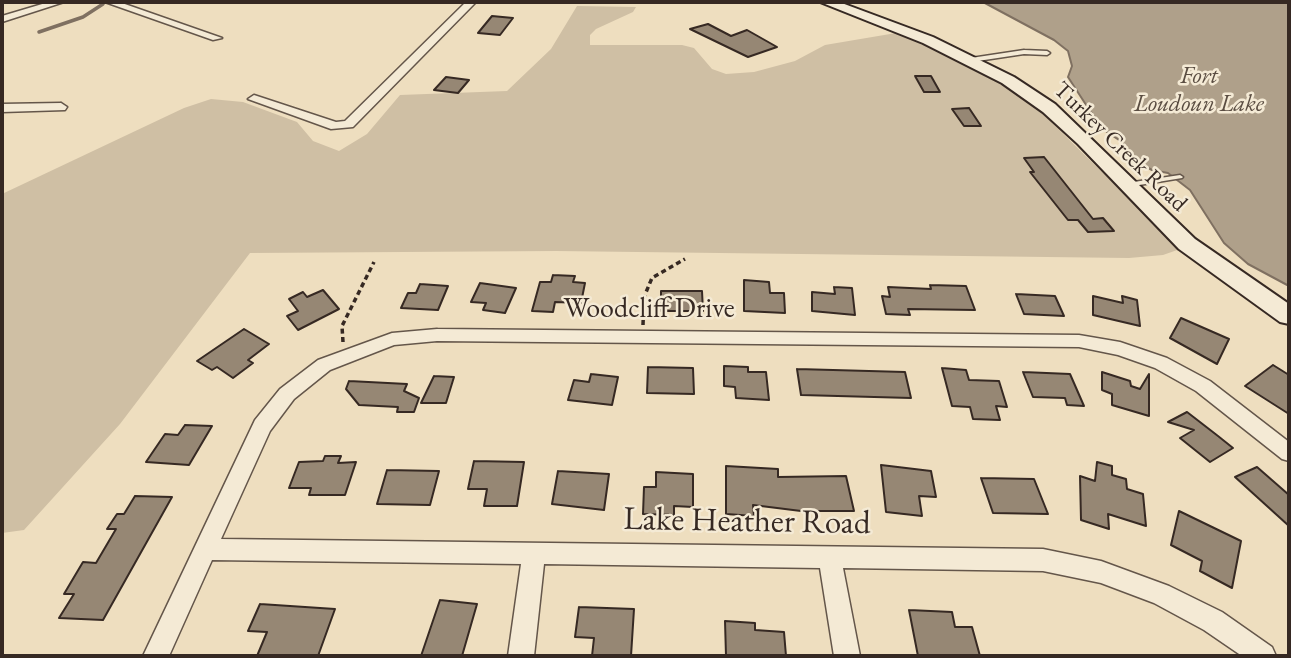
<!DOCTYPE html>
<html>
<head>
<meta charset="utf-8">
<style>
	body { margin:0 }
	#map { position:relative; width:1291px; height:658px; overflow:hidden; background:#eedebf; font-family:"EB Garamond",serif }
	canvas { display:block }
	.frame { position:absolute; inset:0; border:4px solid #362923; pointer-events:none }
</style>
</head>
<body>
<div id="map">
<canvas width="1291" height="658"></canvas>
<div class="frame"></div>
</div>
<script>
const context = document.querySelector('canvas').getContext('2d');
context.lineJoin = 'round';
function paint(path, color) {
  context.fillStyle = color;
  context.fill(path, 'evenodd');
}
function toPath(rows) {
  const path = new Path2D();
  for (const r of rows) {
    path.moveTo(r[0], r[1]);
    for (let i = 2; i < r.length; i += 2) path.lineTo(r[i], r[i + 1]);
  }
  return path;
}
function strokePath(path, color, width, dash) {
  context.strokeStyle = color;
  context.lineWidth = width;
  context.lineCap = dash ? 'butt' : 'round';
  context.setLineDash(dash || []);
  context.stroke(path);
}
function drawText(font, color, halo, rows, align = 'center') {
  context.font = font + ' "EB Garamond",serif';
  context.lineWidth = 5;
  context.setLineDash([]);
  context.textBaseline = 'middle';
  context.strokeStyle = halo;
  context.fillStyle = color;
  for (const [text, x, y, turn = 0] of rows) {
    context.save();
    context.translate(x, y);
    context.rotate((+turn || 0) * Math.PI / 180);
    context.textAlign = isNaN(turn) ? turn : align;
    if (halo) context.strokeText(text, 0, 0);
    context.fillText(text, 0, 0);
    context.restore();
  }
}
paint(toPath([
	[577,6,636,7,633,12,596,29,590,35,590,45,682,45,694,48,712,69,726,74,754,72,795,61,825,45,896,33,936,48,1008,87,1037,108,1180,249,1163,255,1129,258,556,251,250,253,120,424,24,530,2,533,2,194,184,108,211,99,243,102,297,122,313,141,339,151,367,134,400,95,507,91,551,49]
]), '#cfbfa4');
const water = toPath([
	[983,2,1289,2,1289,286,1248,264,1224,243,1190,190,1168,173,1152,170,1130,158,1122,142,1107,132,1090,111,1068,77,1072,66,1068,51,1054,40,983,2]
]);
paint(water, '#afa08a');
strokePath(water, '#7f7061', 2);
strokePath(toPath([
	[39,32,83,17,103,4]
]), '#7f7061', 3.5);
const building = toPath([
	[492,16,513,18,500,35,478,33,492,16],
	[708,24,731,36,747,30,777,47,748,57,690,29,708,24],
	[915,76,931,76,940,92,924,92,915,76],
	[446,77,469,80,458,93,434,90,446,77],
	[969,108,981,126,964,126,952,109,969,108],
	[1044,157,1093,219,1103,218,1114,231,1088,232,1078,220,1068,220,1030,172,1034,172,1024,158,1044,157],
	[553,275,575,276,573,282,585,283,581,303,555,302,553,312,532,311,540,282,551,282,553,275],
	[744,280,769,282,770,293,784,293,785,313,744,311,744,280],
	[480,283,516,288,505,313,483,310,486,303,471,302,480,283],
	[420,284,448,286,438,310,401,308,408,293,416,293,420,284],
	[930,285,966,286,975,310,908,309,910,315,886,314,882,296,890,297,888,287,931,289,930,285],
	[834,287,852,288,855,315,812,311,812,292,835,294,834,287],
	[323,290,339,309,298,330,287,316,298,311,289,299,303,292,307,297,323,290],
	[661,291,702,291,703,311,661,311,661,291],
	[1016,294,1055,296,1064,316,1024,314,1016,294],
	[1093,296,1123,303,1122,296,1137,300,1140,326,1093,315,1093,296],
	[1181,318,1229,339,1217,364,1170,338,1181,318],
	[244,329,269,344,248,360,253,363,233,378,217,367,212,370,197,361,244,329],
	[1273,365,1289,375,1289,414,1245,386,1273,365],
	[724,366,748,367,748,372,766,372,769,400,736,398,735,387,724,386,724,366],
	[648,367,693,368,694,394,647,393,648,367],
	[942,368,966,370,969,380,999,381,1007,407,996,406,1000,420,973,419,970,407,952,406,942,368],
	[797,369,905,372,911,398,801,395,797,369],
	[1023,372,1070,374,1084,406,1067,405,1065,398,1033,397,1023,372],
	[1102,372,1130,381,1131,386,1140,389,1149,374,1149,416,1112,405,1112,394,1102,390,1102,372],
	[591,374,618,377,612,405,568,400,574,380,589,382,591,374],
	[434,376,454,377,446,403,421,403,434,376],
	[349,381,407,384,404,391,419,398,414,412,397,412,398,407,359,405,346,389,349,381],
	[1187,412,1218,436,1233,448,1210,462,1180,438,1194,430,1168,422,1187,412],
	[185,425,212,426,189,465,146,462,165,434,178,435,185,425],
	[325,456,341,456,338,463,356,462,345,495,309,495,311,488,289,488,299,462,323,461,325,456],
	[474,461,524,462,517,506,484,506,487,489,468,489,474,461],
	[1097,462,1112,466,1112,475,1126,479,1127,489,1143,494,1146,526,1108,514,1109,529,1081,520,1080,476,1095,481,1097,462],
	[881,465,931,471,936,497,919,496,922,516,886,512,881,465],
	[726,466,778,469,778,477,846,476,854,511,801,511,753,505,754,516,726,514,726,466],
	[1257,467,1289,495,1289,526,1235,477,1257,467],
	[387,470,439,471,430,505,377,504,387,470],
	[558,471,609,474,604,510,552,504,558,471],
	[656,472,693,474,693,507,674,506,674,515,643,514,644,487,656,487,656,472],
	[981,478,1034,479,1048,514,993,513,981,478],
	[135,496,172,497,103,620,59,618,74,594,64,594,83,562,96,563,116,529,107,529,117,514,124,514,135,496],
	[1179,511,1241,541,1232,588,1200,571,1202,561,1171,545,1179,511],
	[440,600,477,604,462,656,421,656,440,600],
	[260,604,335,609,318,656,257,656,267,632,248,631,260,604],
	[579,607,634,609,631,656,592,656,594,638,575,637,579,607],
	[909,610,952,612,955,627,972,627,980,656,918,656,909,610],
	[725,621,755,623,755,630,784,632,786,656,726,656,725,621]
]);
paint(building, '#968774');
strokePath(building, '#362923', 2);
const lane = toPath([
	[1024,50,1047,51,1050,53,1047,55,1024,54,971,62,968,60,971,58,1024,50],
	[1180,175,1183,177,1182,178,1127,187,1123,185,1127,183,1180,175]
]);
const street = toPath([
	[49,2,64,2,2,22,2,16,49,2],
	[105,2,119,2,222,38,213,40,105,2],
	[466,2,476,2,353,127,331,129,248,99,254,95,336,122,345,121,466,2],
	[61,103,67,107,65,110,2,112,2,104,61,103],
	[437,329,1079,335,1120,342,1167,358,1210,381,1289,442,1289,461,1282,459,1196,391,1155,368,1118,355,1079,347,437,341,394,345,330,370,294,399,270,431,221,539,1043,549,1101,561,1169,586,1222,612,1272,647,1276,656,1242,656,1204,630,1154,603,1101,583,1043,571,843,568,860,656,834,656,820,568,544,564,534,656,508,656,521,564,212,560,169,656,143,656,255,420,280,389,318,360,392,333,437,329]
]);
const secondary = toPath([
	[820,2,839,2,933,37,1014,77,1055,104,1195,239,1289,304,1289,324,1280,322,1179,249,1078,144,1043,112,1002,83,923,43,820,2]
]);
strokePath(lane, '#64564a', 3);
strokePath(street, '#64564a', 3);
strokePath(secondary, '#362923', 4);
strokePath(toPath([
	[643,325,644,297,652,278,685,259],
	[343,342,342,326,374,262]
]), '#362923', 3.5, [5, 3.5]);
paint(lane, '#f4ead5');
paint(street, '#f4ead5');
paint(secondary, '#f4ead5');
drawText('23px', '#362923', '#f4ead5', [
	["Turkey Creek Road",1120,147,44]
]);
drawText('italic 24px', '#5a4d42', '#f4ead5', [
	["Fort",1199,76],
	["Loudoun Lake",1199,104]
]);
drawText('28px', '#362923', '#f4ead5', [
	["Woodcliff Drive",649,309]
]);
drawText('33px', '#362923', '#f4ead5', [
	["Lake Heather Road",747,522,1]
]);
</script>
</body>
</html>
